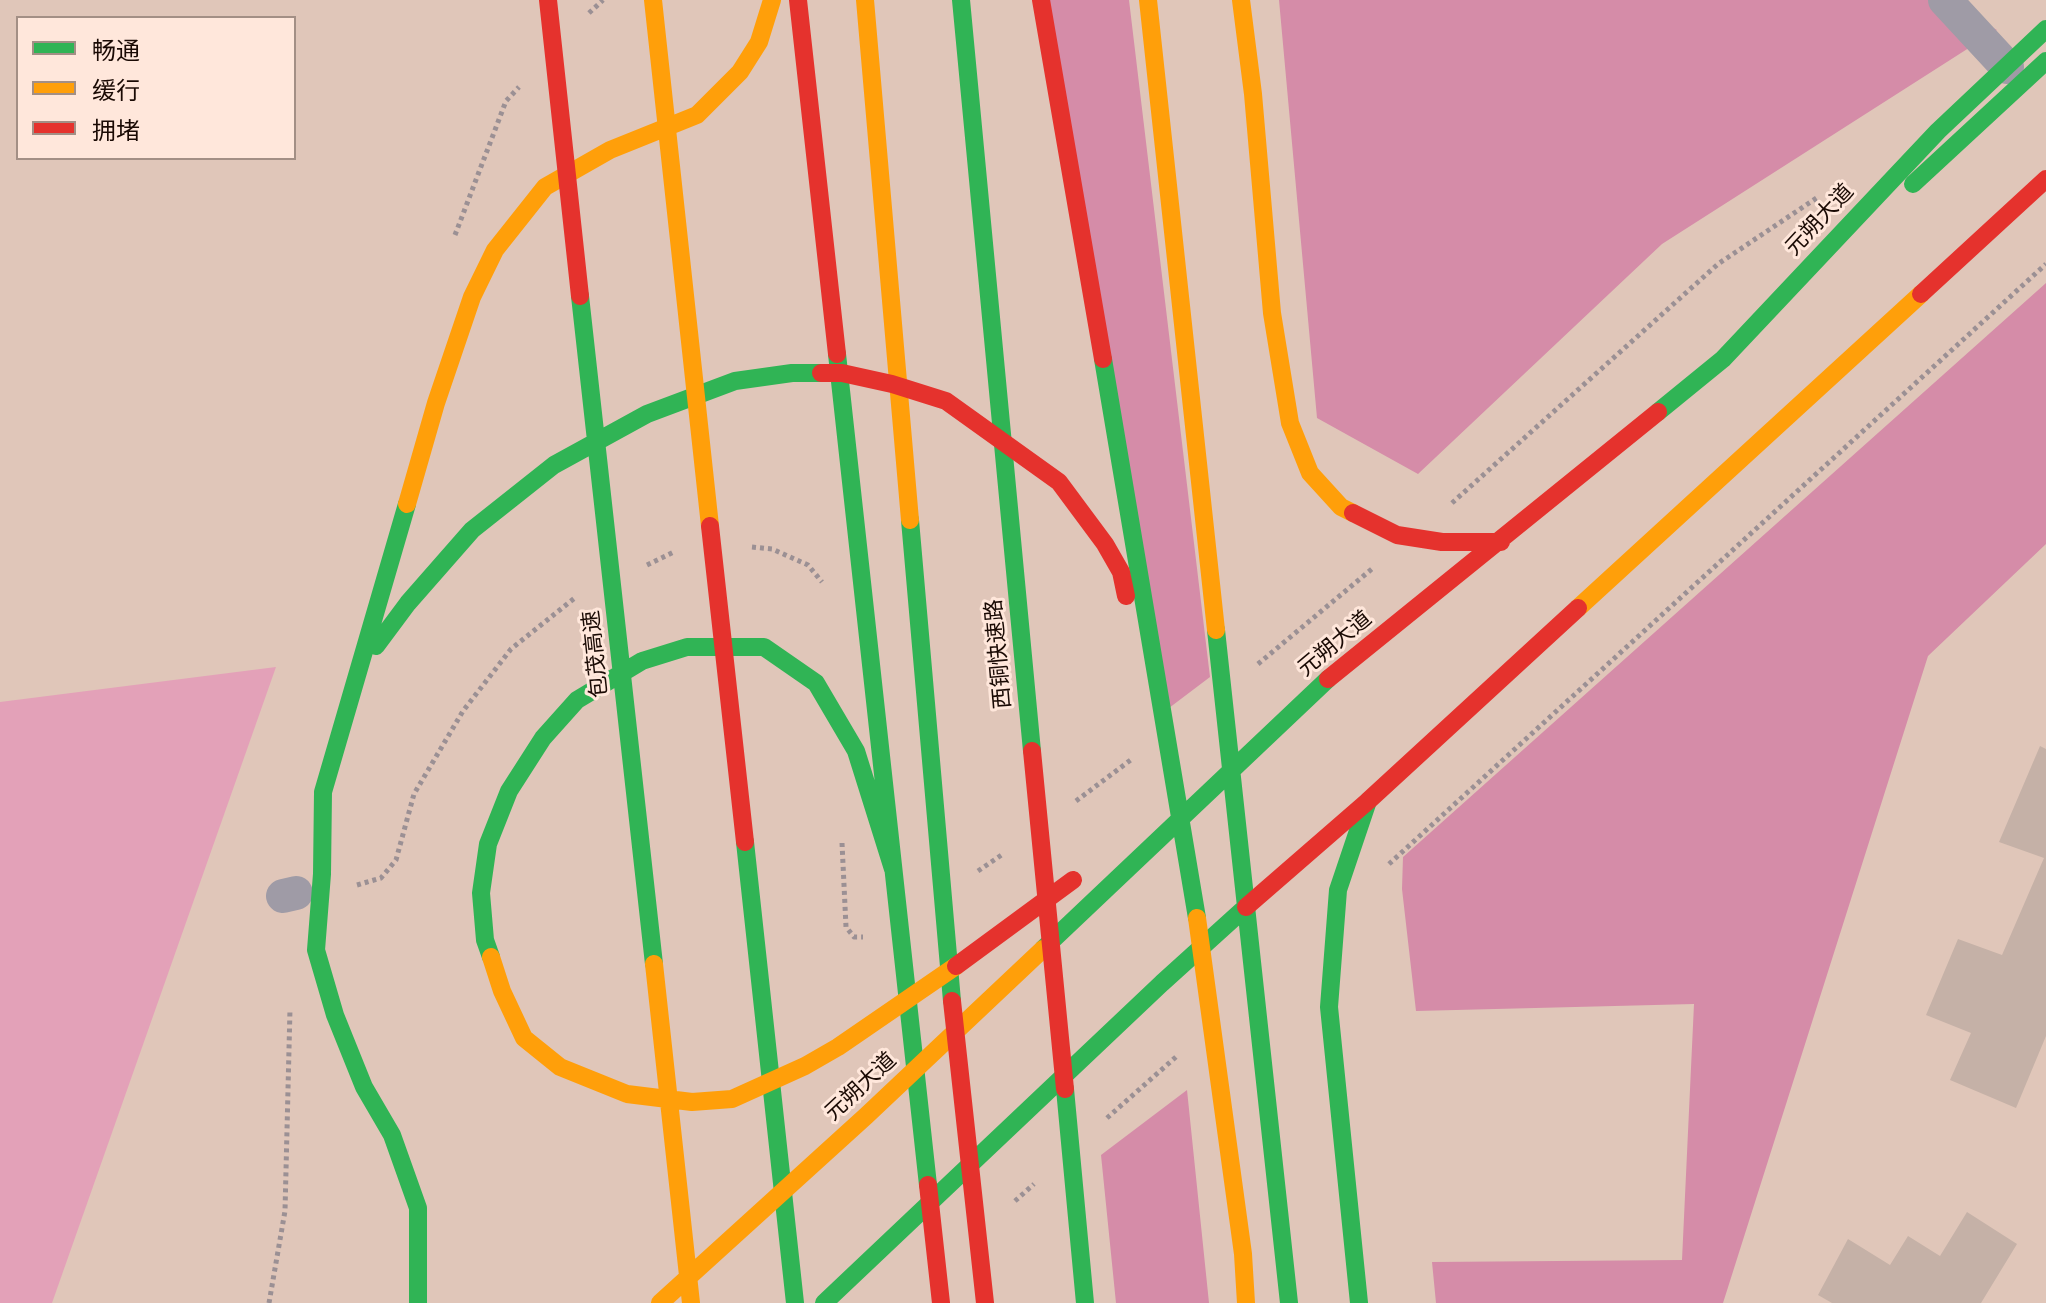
<!DOCTYPE html>
<html>
<head>
<meta charset="utf-8">
<style>
	body { margin:0 }
	#map { position:relative; width:2046px; height:1303px; overflow:hidden; background:#e0c6b9; font-family:"Noto Sans","Noto Sans SC",sans-serif }
	canvas { display:block }
	.legend { position:absolute; left:16px; top:16px; width:280px; height:144px; box-sizing:border-box; background:#ffe7db; border:2px solid #a38f85; margin:0; padding:10px 14px; list-style:none; font-size:24px; color:#1a0a04 }
	.legend li { display:flex; align-items:center; gap:16px; height:40px }
	.legend b { width:40px; border:2px solid #a38f85 }
</style>
</head>
<body>
<div id="map">
<canvas width="2046" height="1303"></canvas>
<ul class="legend">
<li><b style="height:10px;background:#30b455"></b>畅通</li>
<li><b style="height:10px;background:#ff9f0a"></b>缓行</li>
<li><b style="height:10px;background:#e5322d"></b>拥堵</li>
</ul>
</div>
<script>
const context = document.querySelector('canvas').getContext('2d');
context.lineJoin = 'round';
function paint(path, color) {
  context.fillStyle = color;
  context.fill(path, 'evenodd');
}
function toPath(rows) {
  const path = new Path2D();
  for (const r of rows) {
    path.moveTo(r[0], r[1]);
    for (let i = 2; i < r.length; i += 2) path.lineTo(r[i], r[i + 1]);
  }
  return path;
}
function strokePath(path, color, width, dash) {
  context.strokeStyle = color;
  context.lineWidth = width;
  context.lineCap = dash ? 'butt' : 'round';
  context.setLineDash(dash || []);
  context.stroke(path);
}
function drawText(font, color, halo, rows, align = 'center') {
  context.font = font + ' "Noto Sans","Noto Sans SC",sans-serif';
  context.lineWidth = 6;
  context.setLineDash([]);
  context.textBaseline = 'middle';
  context.strokeStyle = halo;
  context.fillStyle = color;
  for (const [text, x, y, turn = 0] of rows) {
    context.save();
    context.translate(x, y);
    context.rotate((+turn || 0) * Math.PI / 180);
    context.textAlign = isNaN(turn) ? turn : align;
    if (halo) context.strokeText(text, 0, 0);
    context.fillText(text, 0, 0);
    context.restore();
  }
}
paint(toPath([
	[276,667,52,1303,0,1303,0,702]
]), '#e3a1b8');
paint(toPath([
	[1040,0,1129,0,1210,677,1169,708],
	[1279,0,1941,0,1997,30,1662,244,1418,474,1317,418],
	[2046,283,2046,544,1928,656,1723,1303,1436,1303,1432,1262,1682,1260,1694,1004,1416,1011,1402,889,1403,857],
	[1187,1090,1209,1303,1116,1303,1101,1155]
]), '#d58ca8');
paint(toPath([
	[2040,746,2046,749,2046,1036,2016,1108,1950,1080,1971,1033,1926,1015,1958,939,2002,955,2044,858,1999,842],
	[1967,1212,2017,1244,1981,1303,1832,1303,1818,1295,1848,1239,1890,1265,1908,1236,1940,1256]
]), '#c5b1a7');
strokePath(toPath([
	[589,13,603,0],
	[455,235,506,101,519,87],
	[1452,503,1718,264,1818,197],
	[752,547,772,549,808,565,822,582],
	[647,565,674,552],
	[1258,664,1373,568],
	[1076,801,1132,759],
	[842,843,846,927,854,937,863,937],
	[1389,864,2046,264],
	[978,871,1003,854],
	[357,885,381,878,396,860,414,794,463,711,511,649,576,597],
	[1107,1118,1177,1056],
	[1015,1201,1034,1184],
	[269,1303,285,1211,290,1009]
]), '#9b9094', 5, [4, 4]);
strokePath(toPath([
	[1945,0,2007,67],
	[283,896,296,893]
]), '#9f9ba6', 34);
strokePath(toPath([
	[961,0,1032,751],
	[1913,184,2046,61],
	[580,296,654,964],
	[837,354,928,1185],
	[1103,359,1197,918],
	[1658,412,1723,359,1938,131,2046,29],
	[407,504,323,792,322,874,316,950,335,1015,364,1087,392,1135,418,1208,418,1303],
	[910,520,952,1001],
	[1216,630,1289,1303],
	[376,646,408,603,472,530,554,465,647,414,735,381,792,373,821,373],
	[745,842,795,1303],
	[1043,949,1328,679],
	[491,957,485,940,481,893,488,844,509,791,543,738,577,700,642,661,687,647,764,647,816,683,856,751,893,869],
	[1065,1089,1085,1303],
	[824,1303,1162,983,1246,907],
	[1359,1303,1329,1007,1338,890,1368,801]
]), '#30b455', 18);
strokePath(toPath([
	[653,0,710,526],
	[865,0,910,520],
	[1148,0,1216,630],
	[1241,0,1253,94,1272,313,1290,423,1310,473,1341,507,1353,513],
	[407,504,436,403,472,297,495,250,545,187,610,150,697,115,740,72,759,42,772,0],
	[1578,608,1921,294],
	[1197,918,1243,1254,1246,1303],
	[491,957,502,991,524,1038,560,1067,627,1094,692,1102,732,1099,805,1066,838,1047,956,966],
	[654,964,691,1303],
	[660,1303,866,1116,1043,949]
]), '#ff9f0a', 18);
strokePath(toPath([
	[548,0,580,296],
	[798,0,837,354],
	[1041,0,1103,359],
	[1921,294,2046,179],
	[821,373,842,373,892,384,946,401,1059,482,1105,544,1121,572,1126,596],
	[1353,513,1397,535,1442,542,1501,542],
	[710,526,745,842],
	[1328,679,1658,412],
	[1032,751,1065,1089],
	[1246,907,1368,801,1578,608],
	[956,966,1073,880],
	[952,1001,985,1303],
	[928,1185,941,1303]
]), '#e5322d', 18);
drawText('22px', '#1a0a04', '#ffe7db', [
	["元朔大道",1820,220,-47],
	["元朔大道",1335,644,-40],
	["包茂高速",596,654,-96],
	["西铜快速路",999,654,-95],
	["元朔大道",861,1087,-43]
]);
</script>
</body>
</html>
